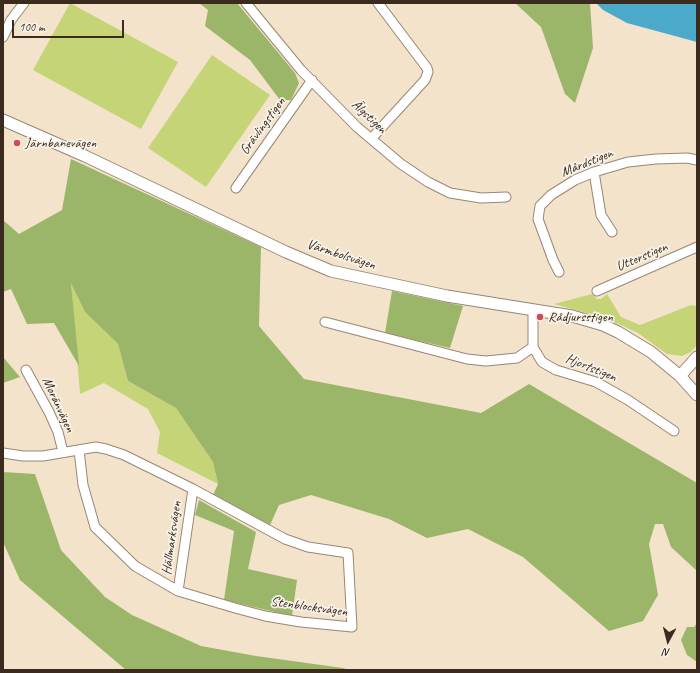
<!DOCTYPE html>
<html>
<head>
<meta charset="utf-8">
<style>
	body { margin:0 }
	#map { position:relative; width:700px; height:673px; overflow:hidden; background:#f4e3cb; font-family:Caveat,sans-serif }
	canvas { display:block }
	.frame { position:absolute; inset:0; border:4px solid #3b2a1e; pointer-events:none }
	.north { position:absolute; left:648px; top:621px; width:40px; height:40px; -webkit-text-stroke:3px #f7f3e8; paint-order:stroke; rotate:187deg; font-size:11px; font-weight:700; line-height:16px; text-align:center; color:#3b2a1e }
	.north::after { content:''; display:block; margin:auto; width:14px; height:18px; background:#3b2a1e; clip-path:polygon(50% 0,100% 100%,50% 72%,0 100%) }
	.scale { position:absolute; left:12px; top:20px; width:112px; height:18px; box-sizing:border-box; border:2px solid #3b2a1e; border-top:0; padding-left:5px; font-size:12px; line-height:14px; white-space:nowrap; color:#3b2a1e; -webkit-text-stroke:3px #f7f3e8; paint-order:stroke }
</style>
</head>
<body>
<div id="map">
<canvas width="700" height="673"></canvas>
<div class="frame"></div>
<div class="north">N</div>
<div class="scale">100 m</div>
</div>
<script>
const context = document.querySelector('canvas').getContext('2d');
context.lineJoin = 'round';
function paint(path, color) {
  context.fillStyle = color;
  context.fill(path, 'evenodd');
}
function toPath(rows) {
  const path = new Path2D();
  for (const r of rows) {
    path.moveTo(r[0], r[1]);
    for (let i = 2; i < r.length; i += 2) path.lineTo(r[i], r[i + 1]);
  }
  return path;
}
function strokePath(path, color, width, dash) {
  context.strokeStyle = color;
  context.lineWidth = width;
  context.lineCap = dash ? 'butt' : 'round';
  context.setLineDash(dash || []);
  context.stroke(path);
}
function drawText(font, color, halo, rows, align = 'center') {
  context.font = font + ' Caveat,sans-serif';
  context.lineWidth = 3.5;
  context.setLineDash([]);
  context.textBaseline = 'middle';
  context.strokeStyle = halo;
  context.fillStyle = color;
  for (const [text, x, y, turn = 0] of rows) {
    context.save();
    context.translate(x, y);
    context.rotate((+turn || 0) * Math.PI / 180);
    context.textAlign = isNaN(turn) ? turn : align;
    if (halo) context.strokeText(text, 0, 0);
    context.fillText(text, 0, 0);
    context.restore();
  }
}
paint(toPath([
	[70,3,178,62,141,129,33,70],
	[212,55,270,95,206,187,148,148],
	[71,282,85,312,118,344,128,381,176,408,213,462,218,484,157,453,160,432,148,409,104,383,80,394],
	[592,294,597,299,601,299,607,294,621,317,640,325,691,305,697,306,697,345,691,352,682,356,667,354,638,333,608,319,554,304]
]), '#c4d477');
paint(toPath([
	[199,3,237,3,295,73,299,83,291,100,280,100,250,60,205,26,208,10],
	[515,3,590,3,593,48,575,103,565,94,541,27],
	[71,159,261,247,259,326,304,379,481,413,529,384,697,483,697,571,671,547,663,524,655,524,649,544,658,595,643,621,609,631,523,557,468,529,427,538,389,519,311,495,279,505,270,525,213,495,218,484,213,462,176,408,128,381,118,344,85,312,71,283,79,366,54,323,27,324,11,289,3,292,3,220,19,234,62,210],
	[392,291,463,306,450,348,385,333],
	[3,357,20,377,3,383],
	[3,472,35,474,61,550,105,597,132,615,201,646,256,656,343,668,349,670,126,670,20,580,3,542],
	[199,500,256,532,248,569,297,580,292,616,224,600,234,531,195,515],
	[697,623,697,662,687,655,681,640,687,627,694,627]
]), '#9bb668');
paint(toPath([
	[596,3,697,3,697,42,627,23,603,10]
]), '#4ba9ca');
const minor = toPath([
	[246,3,301,70,357,127,401,164,428,182,450,193,481,198,506,197],
	[3,37,11,20,24,3],
	[371,139,425,80,428,72,427,68,378,3],
	[594,172,601,215,612,232],
	[236,188,312,80],
	[559,272,553,260,538,219,540,206,551,195,575,180,594,172,628,162,656,159,687,158,697,160],
	[597,291,697,247],
	[533,310,533,347,542,362,556,370,596,382,628,400,674,431],
	[325,322,467,359,486,361,517,358,533,347],
	[26,370,49,412,58,432,63,452],
	[3,453,23,456,43,456,96,447,106,449,124,455,193,489,285,539,308,547,348,553,352,627,301,622,265,616,235,608,178,591,135,566,95,527,83,485,79,450],
	[178,591,193,489]
]);
const tertiary = toPath([
	[3,120,85,156,286,252,331,271,447,296,572,316,603,325,618,332,651,352,680,376,697,395],
	[680,376,697,357]
]);
strokePath(minor, '#988674', 11);
strokePath(tertiary, '#988674', 13);
strokePath(minor, '#fff', 9);
strokePath(tertiary, '#fff', 11);
for (const [x, y, r, color] of [
	[17,143,4,"#d1495b"],
	[540,317,4,"#d1495b"]
]) {
  const dot = new Path2D();
  dot.arc(x, y, r, 0, 2 * Math.PI);
  context.fillStyle = color;
  context.fill(dot);
  strokePath(dot, '#f7f3e8', 1.5);
}
drawText('14px', '#3b2a1e', '#f7f3e8', [
	["Älgstigen",369,117,43],
	["Grävlingstigen",263,126,-54],
	["Mårdstigen",587,163,-22],
	["Värmbolsvägen",341,255,18],
	["Utterstigen",642,257,-23],
	["Hjortstigen",591,368,22],
	["Moränvägen",58,405,65],
	["Hällmarksvägen",172,538,-82],
	["Stenblocksvägen",309,607,8]
]);
drawText('14px', '#3b2a1e', '#f7f3e8', [
	["Järnbanevägen",25,143],
	["Rådjursstigen",548,317]
], 'left');
</script>
</body>
</html>
